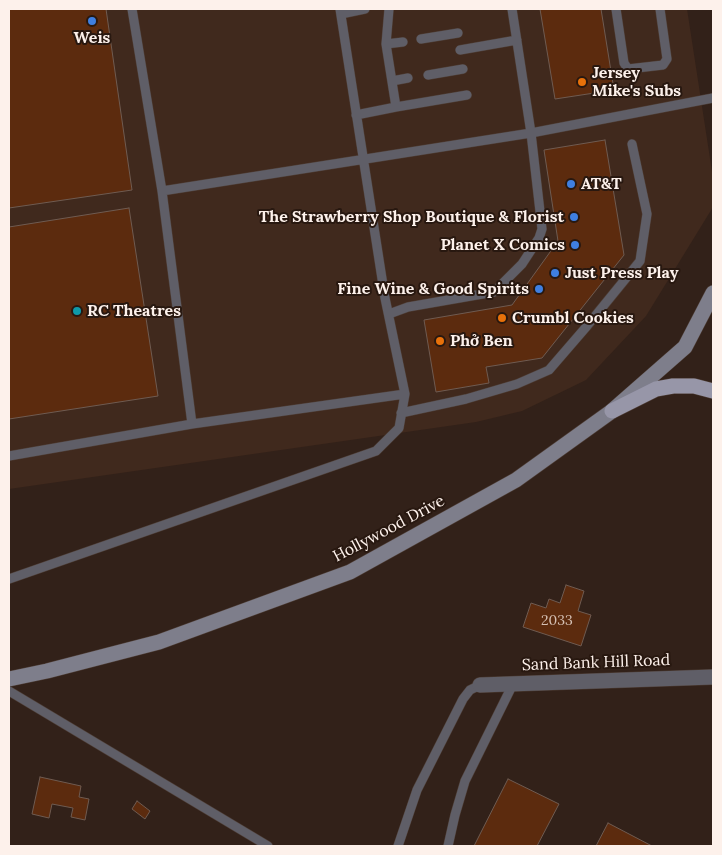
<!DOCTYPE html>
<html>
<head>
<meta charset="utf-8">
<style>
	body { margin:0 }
	#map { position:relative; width:722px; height:855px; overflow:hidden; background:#322119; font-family:Lora,serif }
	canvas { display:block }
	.frame { position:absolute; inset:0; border:10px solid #fdf1eb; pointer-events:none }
</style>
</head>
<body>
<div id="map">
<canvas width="722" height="855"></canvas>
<div class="frame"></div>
</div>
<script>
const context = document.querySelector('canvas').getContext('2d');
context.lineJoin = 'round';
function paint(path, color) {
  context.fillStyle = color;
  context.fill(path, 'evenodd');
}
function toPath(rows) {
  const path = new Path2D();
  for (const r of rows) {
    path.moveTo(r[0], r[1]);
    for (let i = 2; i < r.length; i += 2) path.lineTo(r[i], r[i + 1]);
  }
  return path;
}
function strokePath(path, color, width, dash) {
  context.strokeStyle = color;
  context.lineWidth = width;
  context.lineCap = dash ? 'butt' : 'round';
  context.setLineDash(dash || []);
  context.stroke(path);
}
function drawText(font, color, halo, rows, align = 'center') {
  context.font = font + ' Lora,serif';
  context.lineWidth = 4;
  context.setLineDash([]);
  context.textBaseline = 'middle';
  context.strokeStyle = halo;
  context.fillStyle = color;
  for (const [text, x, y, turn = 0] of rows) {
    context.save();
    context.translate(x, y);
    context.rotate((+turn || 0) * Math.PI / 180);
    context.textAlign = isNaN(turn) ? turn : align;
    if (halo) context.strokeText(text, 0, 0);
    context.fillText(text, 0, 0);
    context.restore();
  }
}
paint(toPath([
	[9,9,687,9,713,178,713,207,646,316,586,380,522,411,476,422,9,489]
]), '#40291d');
const building = toPath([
	[9,9,106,9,132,190,9,208,9,9],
	[540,9,601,9,614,90,555,99,540,9],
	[605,140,624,255,542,358,486,367,489,383,436,392,424,320,512,305,558,241,544,150,605,140],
	[129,208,158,396,9,419,9,227,129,208],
	[566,585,584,591,578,611,591,615,581,646,523,627,531,603,546,608,549,599,560,603,566,585],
	[40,777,81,786,79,797,89,799,85,820,71,817,73,808,52,804,49,818,32,814,40,777],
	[508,779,559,804,537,846,474,846,508,779],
	[137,801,150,811,145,819,132,809,137,801],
	[608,823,652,846,596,846,608,823]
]);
paint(building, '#5c2b0e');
strokePath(building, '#6f5b51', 1);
const lane = toPath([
	[132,9,162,191,192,424,405,394],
	[389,9,386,44,396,107,467,95],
	[616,9,624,63,628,69,663,65,667,59,660,9],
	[341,14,365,9],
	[421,39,458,33],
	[386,44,403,42],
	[460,50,517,40],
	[428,75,463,69],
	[392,81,408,78],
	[356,115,396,107],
	[162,191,531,133,713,98],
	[389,314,408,307,494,292,522,264,539,238,542,229,531,133,512,9],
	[401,413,466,399,517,384,549,370,587,326,640,261,647,214,632,144],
	[9,456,192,424],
	[9,579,376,451,399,428,405,394,385,298,340,9],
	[9,691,268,846],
	[398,846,417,790,463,699,470,690,480,685],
	[448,846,455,815,465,781,513,684]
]);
const street = toPath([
	[480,685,713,677]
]);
const secondary = toPath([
	[9,679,47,671,159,642,350,572,516,480,612,411,685,347,713,293]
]);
const primary = toPath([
	[612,411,656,389,673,386,694,386,713,391]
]);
strokePath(lane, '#4e3e36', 10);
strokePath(street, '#4e3e36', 16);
strokePath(secondary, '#4e3e36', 16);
strokePath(primary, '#4e3e36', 16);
strokePath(lane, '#5f5e67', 9);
strokePath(street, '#5f5e67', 15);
strokePath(secondary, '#7e7e8b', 15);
strokePath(primary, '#9796a8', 15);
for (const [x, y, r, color] of [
	[92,21,5,"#3f7fe0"],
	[582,82,5,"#e8710a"],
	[571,184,5,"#3f7fe0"],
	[574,217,5,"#3f7fe0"],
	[575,245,5,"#3f7fe0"],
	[555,273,5,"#3f7fe0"],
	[539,289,5,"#3f7fe0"],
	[77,311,5,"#0f9aa8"],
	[502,318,5,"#e8710a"],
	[440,341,5,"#e8710a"]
]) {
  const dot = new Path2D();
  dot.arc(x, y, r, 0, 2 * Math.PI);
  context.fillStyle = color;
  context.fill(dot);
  strokePath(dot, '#281810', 2);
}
drawText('14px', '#d5c0b4', null, [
	["2033",557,621]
]);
drawText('bold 16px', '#fdf1eb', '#281810', [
	["Weis",92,38,"center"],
	["Jersey",592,73],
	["Mike's Subs",592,91],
	["AT&T",581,184],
	["The Strawberry Shop Boutique & Florist",564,217,"right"],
	["Planet X Comics",565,245,"right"],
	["Just Press Play",565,273],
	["Fine Wine & Good Spirits",529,289,"right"],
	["RC Theatres",87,311],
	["Crumbl Cookies",512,318],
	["Phở Ben",450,341]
], 'left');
drawText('16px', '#fdf1eb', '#281810', [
	["Hollywood Drive",389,529,-28],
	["Sand Bank Hill Road",596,663,-2]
]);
</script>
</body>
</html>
